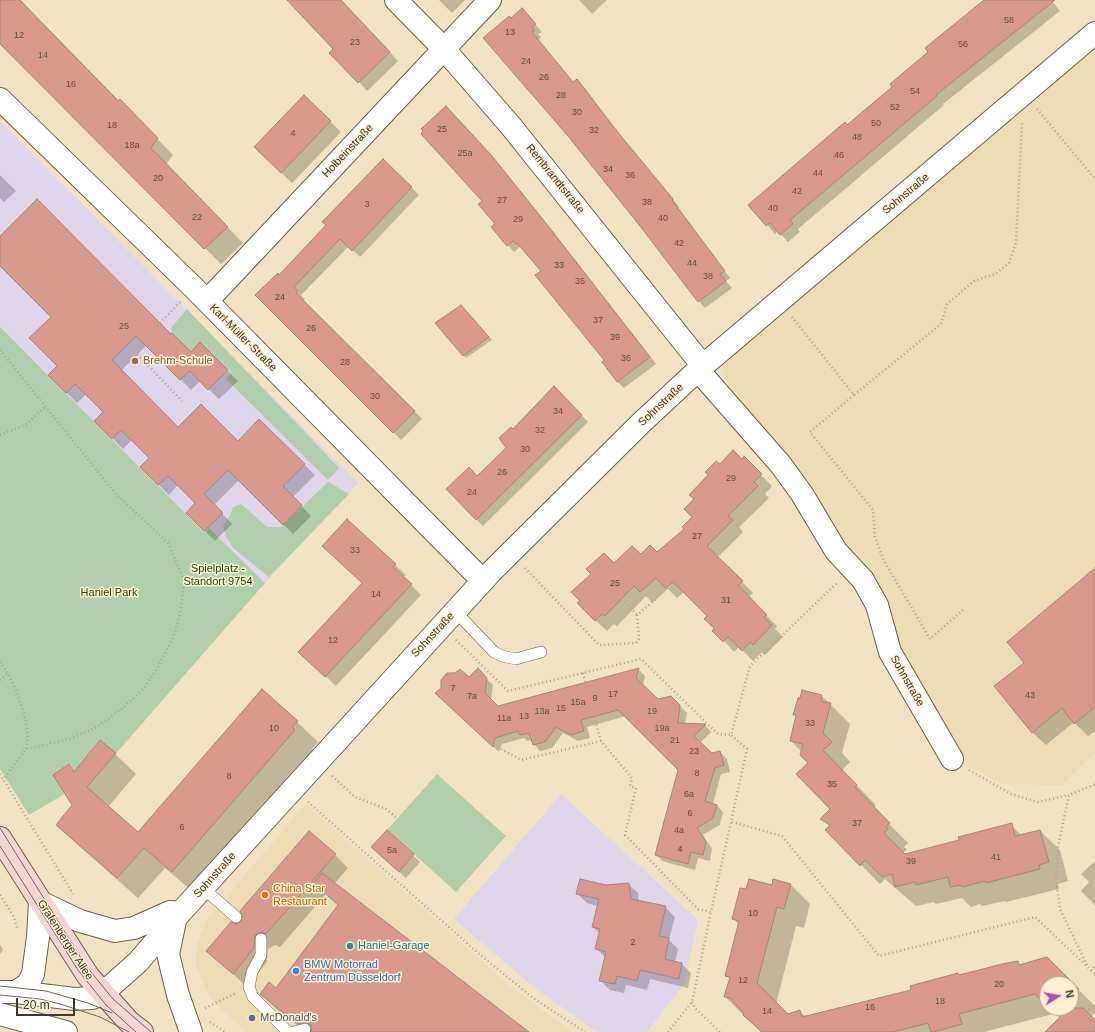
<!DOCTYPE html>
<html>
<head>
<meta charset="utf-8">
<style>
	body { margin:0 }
	#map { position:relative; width:1095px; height:1032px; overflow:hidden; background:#f0e2c2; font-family:Arial,sans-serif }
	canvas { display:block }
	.north { position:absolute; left:1039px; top:976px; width:40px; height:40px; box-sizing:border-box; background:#fdefcf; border:1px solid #b1a68e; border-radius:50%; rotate:79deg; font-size:11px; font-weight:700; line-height:16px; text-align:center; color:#3e382c }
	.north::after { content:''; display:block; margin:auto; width:14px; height:18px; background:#b14cb1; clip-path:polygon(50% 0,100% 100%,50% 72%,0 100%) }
	.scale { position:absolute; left:16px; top:998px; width:59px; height:18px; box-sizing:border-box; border:2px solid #3e382c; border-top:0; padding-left:5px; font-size:12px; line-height:14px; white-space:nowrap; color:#3e382c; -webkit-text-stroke:3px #fdefcf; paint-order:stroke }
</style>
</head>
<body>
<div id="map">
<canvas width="1095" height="1032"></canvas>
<div class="north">N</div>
<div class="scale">20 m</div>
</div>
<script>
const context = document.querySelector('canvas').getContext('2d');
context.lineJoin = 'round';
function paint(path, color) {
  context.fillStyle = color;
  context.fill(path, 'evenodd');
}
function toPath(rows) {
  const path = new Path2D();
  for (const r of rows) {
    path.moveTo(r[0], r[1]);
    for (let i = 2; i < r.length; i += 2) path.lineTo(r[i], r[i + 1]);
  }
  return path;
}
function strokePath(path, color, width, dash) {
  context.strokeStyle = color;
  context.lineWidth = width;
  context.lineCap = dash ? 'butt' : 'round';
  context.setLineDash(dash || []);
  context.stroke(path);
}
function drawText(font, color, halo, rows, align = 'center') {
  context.font = font + ' Arial,sans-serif';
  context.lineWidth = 3;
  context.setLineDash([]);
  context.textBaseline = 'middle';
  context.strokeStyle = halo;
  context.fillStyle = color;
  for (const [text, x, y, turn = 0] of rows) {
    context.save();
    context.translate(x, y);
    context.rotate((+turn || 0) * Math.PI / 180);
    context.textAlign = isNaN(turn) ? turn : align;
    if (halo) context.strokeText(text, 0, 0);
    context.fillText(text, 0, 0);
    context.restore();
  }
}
paint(toPath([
	[1095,42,1095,752,1062,785,1002,784,960,762,845,556,728,386,721,360],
	[306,804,509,985,572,1032,246,1032,210,998,196,965,197,944,207,919]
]), '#ecdbb3');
paint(toPath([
	[0,121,358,483,265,583,209,528,204,532,0,327],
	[561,794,698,920,684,984,647,1032,597,1032,535,988,454,919]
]), '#dfd5e9');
paint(toPath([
	[187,309,339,468,328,480,226,379,232,373,201,342,191,352,172,333,171,328],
	[0,327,204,532,209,528,265,583,98,774,29,815,0,769],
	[328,482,349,494,269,577,233,548,226,536,223,525,230,516,233,507,241,504,267,527,281,527],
	[437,774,506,836,456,892,387,830]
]), '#b1cfac');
paint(toPath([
	[0,0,19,0,173,155,166,165,243,243,221,264,0,42],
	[289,0,341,0,398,61,367,91,359,82,335,49],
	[439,0,465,0,452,13],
	[579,0,607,0,592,14],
	[986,0,1051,0,1060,11,943,104,944,105,798,229,800,232,788,242,778,231,775,234,750,205,893,87],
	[528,16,542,32,538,34,541,37,538,40,574,83,577,80,584,87,622,138,679,207,678,208,730,278,726,281,732,288,705,308,699,301,511,19],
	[304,96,341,132,292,183,255,147],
	[452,114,498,164,548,225,656,364,624,388,617,381,606,360,542,271,524,250,520,247,514,252,508,245,483,201],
	[383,160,419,195,360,257,349,246,301,295,305,299,303,301,422,419,401,440,257,295,279,276,327,226],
	[0,175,16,191,4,202,0,198],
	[0,238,171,336,191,353,200,343,238,381,219,399,200,381,191,390,147,345,121,371,178,429,238,442,259,421,315,475,293,497,311,516,293,534,239,480,214,505,232,524,215,541,187,513,196,503,178,485,169,495,141,467,150,458,132,440,123,449,96,421,105,412,86,394,77,403,49,375,58,366,52,317,0,265],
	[464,309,492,340,466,358,463,355],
	[554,387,588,422,483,526,448,489,477,477,507,448,513,430],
	[744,458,772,486,765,494,769,498,739,527,743,532,718,557,753,593,748,597,777,626,775,629,783,637,765,655,762,652,753,661,739,647,734,652,724,641,708,616,684,592,677,598,668,589,652,603,646,596,617,626,614,624,607,631,589,614,614,564,641,555,657,553,685,529,693,517,695,500,720,465,742,460],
	[347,520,406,575,403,577,421,595,336,686,310,662,363,583],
	[1095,570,1095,731,1088,736,1074,722,1046,745,1032,732,1025,663],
	[478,670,493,685,491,700,497,707,639,670,645,676,643,685,658,701,671,697,687,713,685,724,705,725,711,732,700,743,711,754,720,752,727,759,730,772,721,774,713,804,717,805,723,812,720,825,703,835,712,849,710,861,698,858,695,870,662,861,656,854,679,770,626,716,587,727,590,738,578,741,563,733,552,748,540,751,534,744,532,740,527,741,524,738,502,744,499,752,443,700],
	[822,696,850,724,842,753,850,762,842,770,876,805,873,808,908,843,904,847,907,849,903,853,905,855,1011,825,1022,836,1040,831,1060,850,1068,881,1058,884,1059,889,1006,902,1004,901,982,906,980,904,971,907,962,898,936,904,934,902,916,906,885,879,880,884,827,830,830,827,822,819,832,809,809,763,802,752,791,741,797,717,794,714],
	[297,722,318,742,312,749,315,751,193,892,165,868,138,898,78,845,57,825,74,805,69,766,75,772,115,754,136,774,108,807,138,833],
	[387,831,420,862,406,878,379,854],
	[335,855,348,868,334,884,527,1032,306,1032,274,1007,262,994,276,989,339,906,326,894,280,947,275,945,268,949,267,962,247,987,208,951,238,925],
	[1095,861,1095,905,1081,891,1089,882,1081,874],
	[628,884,638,893,639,901,665,907,675,917,669,940,678,949,675,962,682,964,691,973,688,988,650,979,647,990,626,985,624,993,610,990,600,980,606,958,597,949,600,934,593,927,598,906,587,903,577,893,606,886],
	[791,885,810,904,804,928,796,926,776,1004,787,1015,800,1012,806,1017,912,991,958,974,960,976,1017,962,1020,966,1047,959,1095,1006,1095,1012,1091,1017,1095,1021,1095,1032,1058,1032,1061,1018,1056,1013,984,1032,761,1032,725,997,730,979,726,975,739,925,734,919,747,891],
	[1047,984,1071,984,1071,1008,1047,1008],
	[0,944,3,950,0,954]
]), '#0003');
const building = toPath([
	[0,0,20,0,118,101,120,99,158,138,151,148,228,227,204,249,0,44,0,0],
	[287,0,341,0,390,52,358,83,329,53,333,49,287,0],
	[984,0,1055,0,936,95,937,96,790,220,793,224,780,235,770,223,766,226,748,205,845,122,847,125,892,87,890,84,928,52,925,48,984,0],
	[522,8,536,24,532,27,535,30,532,32,573,82,577,79,616,130,673,199,672,200,725,271,720,274,726,281,698,302,640,226,568,136,483,38,509,16,511,18,522,8],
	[304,95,331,121,281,173,254,147,304,95],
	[446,106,492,156,541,217,650,357,617,382,602,362,604,360,535,275,541,271,517,243,516,244,513,241,507,246,491,227,495,224,478,204,482,201,421,134,423,131,421,129,446,106],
	[383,159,412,187,352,251,340,239,294,287,298,291,296,293,415,411,393,433,255,295,278,273,279,275,326,225,322,222,383,159],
	[37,199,171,334,172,333,191,352,200,342,228,370,208,390,190,371,180,380,136,336,112,360,178,427,201,404,238,441,259,419,305,464,283,486,302,505,283,525,228,470,204,494,223,513,204,531,186,513,195,503,168,476,158,485,140,467,149,458,121,430,112,439,94,421,103,412,75,384,66,393,48,375,57,366,29,338,51,317,0,266,0,236,37,199],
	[461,305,489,337,463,356,435,323,461,305],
	[554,386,582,415,476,520,446,489,469,467,477,476,506,448,499,438,511,427,513,429,554,386],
	[733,450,742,459,744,456,762,474,754,482,758,486,728,516,733,520,707,546,743,581,738,585,767,615,764,617,772,625,753,645,750,642,742,651,728,637,723,642,712,631,714,628,704,619,707,616,673,582,665,588,656,578,640,592,634,586,605,616,602,614,595,621,577,603,580,601,571,592,591,574,586,569,604,553,614,563,632,546,641,554,650,545,657,552,684,529,682,527,692,517,684,509,694,499,689,495,708,475,705,472,716,461,720,464,733,450],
	[347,519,396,564,393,567,412,584,325,677,298,652,362,583,322,546,347,519],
	[1095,568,1095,707,1074,724,1062,708,1032,733,994,686,1024,663,1007,642,1095,568],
	[478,668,487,678,485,693,498,706,639,668,636,678,658,699,671,696,680,705,678,723,706,724,694,736,712,753,720,751,724,765,715,768,705,801,717,805,713,818,697,828,706,842,703,855,691,852,688,864,655,855,678,770,618,710,581,720,584,731,571,735,556,727,545,742,533,745,529,733,520,735,518,731,495,738,493,747,435,693,441,688,441,680,447,673,455,673,460,669,469,677,478,668],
	[262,689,298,721,292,727,295,730,172,872,144,848,117,878,56,825,72,805,53,775,69,764,74,772,100,740,116,753,87,787,138,832,262,689],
	[802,690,822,695,821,701,831,703,823,733,832,742,823,750,857,785,855,787,890,823,886,827,888,829,884,833,905,854,959,840,958,837,1012,823,1015,836,1040,830,1049,862,1039,865,1040,869,986,883,985,881,962,887,961,885,950,887,948,877,916,885,915,882,895,887,892,874,882,877,865,860,860,866,825,830,830,825,820,819,830,809,796,774,808,763,800,755,803,744,790,741,796,715,793,715,798,698,800,698,802,690],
	[387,830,414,854,399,872,371,847,387,830],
	[309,831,336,854,266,934,261,932,255,935,254,948,233,974,206,951,231,922,238,924,241,921,243,915,240,911,309,831],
	[322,873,529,1032,311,1032,312,1028,310,1024,306,1022,298,1024,260,994,269,982,276,988,338,905,314,883,322,873],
	[580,879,606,885,629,883,631,899,666,906,659,936,669,938,665,959,682,963,679,979,640,970,637,981,617,976,615,984,599,981,606,952,595,949,600,929,592,927,599,899,576,894,580,879],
	[749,879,772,885,773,879,791,884,784,909,777,907,757,983,788,1014,800,1010,802,1017,911,990,910,986,958,973,959,975,1002,964,1018,961,1019,965,1047,957,1079,989,1071,998,1071,984,1047,984,1047,1005,1035,994,959,1014,962,1024,934,1032,931,1032,928,1023,893,1032,762,1032,743,1015,744,1014,730,998,724,997,730,977,725,976,739,921,732,919,740,888,746,889,749,879],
	[1050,1008,1083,1008,1095,1020,1095,1032,1045,1032,1060,1017,1050,1008]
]);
paint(building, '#d8988e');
strokePath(building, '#a7847d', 1);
const service = toPath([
	[455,611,494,652,502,656,516,659,541,652],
	[203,888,236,917],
	[261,939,261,955,252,972,249,987,253,997,288,1032],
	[294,1032,305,1029]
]);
const minor = toPath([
	[396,0,444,49,510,125,703,366],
	[0,99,194,288,483,581],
	[207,301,490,0],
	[698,370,781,465,802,494,836,551,863,580,877,605,890,652,952,759],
	[40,902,80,921,115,931,134,928,170,912,180,913],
	[175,921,168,954,178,995,191,1032],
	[103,993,138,962,180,913,491,572,641,423,698,370,1095,33]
]);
const tertiary = toPath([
	[0,992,16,992,75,999,92,998,103,993],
	[16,992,28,984,33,974,38,937,40,902],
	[0,1014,66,1032]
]);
const secondary = toPath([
	[0,838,88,976,129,1022,142,1032]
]);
strokePath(service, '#6d6044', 12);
strokePath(minor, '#6d6044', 24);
strokePath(tertiary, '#6d6044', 24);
strokePath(secondary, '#6d6044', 24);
strokePath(toPath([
	[1037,109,1095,179],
	[180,302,134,351,182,401],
	[792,317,854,395,941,324,947,304,974,281,995,274,1009,263,1016,243,1022,123],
	[0,350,115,493,168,543,184,580,181,609,174,636,158,667,144,688,124,707,97,727,70,739,26,749,3,780],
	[854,395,810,432,873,510,875,537,883,559,930,639,964,609],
	[0,435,27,424,45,407],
	[525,568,599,645,636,643,639,639,637,615,657,598],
	[184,580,195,583],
	[625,602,637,615],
	[456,640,508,691,641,659,718,734,731,735,750,666,838,582],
	[0,662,8,673,15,688,24,713,28,735,26,749],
	[583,673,586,684],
	[0,680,8,673],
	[594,717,601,741,632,778,630,786,636,788,625,835,698,909,711,912,747,749,731,735],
	[501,749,521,760,601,741],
	[969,770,1011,794,1038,802,1069,795],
	[0,774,73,894],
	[332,776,355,797,386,809,397,818],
	[308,802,478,953,533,998,585,1032],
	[732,822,782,836,879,956,1035,917,1095,974],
	[0,895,14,917,17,928],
	[1087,965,1060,909,1056,881,1058,847,1069,795,1095,784],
	[1091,971,1095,965],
	[692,1002,696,1009,720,1032],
	[205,1008,236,993],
	[210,1022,225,1032],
	[668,1032,692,1002,711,912]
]), '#afa48b', 2.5, [1, 3]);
strokePath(service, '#fff', 11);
strokePath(minor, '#fff', 22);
strokePath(tertiary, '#fff', 22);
strokePath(secondary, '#f4d4d3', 22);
strokePath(toPath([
	[0,828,86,966,113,999,151,1032],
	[0,846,78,970,106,1005,136,1032],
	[0,986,46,991,88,1003,112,1013],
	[0,995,40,999,60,1004,100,1017,129,1032]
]), '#716957', 1);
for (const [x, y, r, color] of [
	[135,361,4,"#8d6e63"],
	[265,895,4,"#e8710a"],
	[350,946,4,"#0f9aa8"],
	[296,971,4,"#3f7fe0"],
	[252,1018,4,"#5c6f8a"]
]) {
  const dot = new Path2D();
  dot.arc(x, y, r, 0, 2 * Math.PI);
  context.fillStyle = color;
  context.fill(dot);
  strokePath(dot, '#fdefcf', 1.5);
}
drawText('9px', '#645044', null, [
	["58",1009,21],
	["13",510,33],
	["12",19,36],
	["23",355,43],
	["56",963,45],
	["14",43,56],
	["24",526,62],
	["26",544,78],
	["16",71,85],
	["54",915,92],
	["28",561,96],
	["52",895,108],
	["30",577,113],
	["50",876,124],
	["18",112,126],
	["25",442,130],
	["32",594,131],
	["4",293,134],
	["48",857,138],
	["18a",132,146],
	["25a",465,154],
	["46",839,156],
	["34",608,170],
	["44",818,174],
	["36",630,176],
	["20",158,179],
	["42",797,192],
	["27",502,201],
	["38",647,203],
	["3",367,205],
	["40",773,209],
	["22",197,218],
	["40",663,219],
	["29",518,220],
	["42",679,244],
	["44",692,264],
	["33",559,266],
	["38",708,277],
	["35",580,282],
	["24",280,298],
	["37",598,321],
	["25",124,327],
	["26",311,329],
	["39",615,338],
	["36",626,359],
	["28",345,363],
	["30",375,397],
	["34",558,412],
	["32",540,431],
	["30",525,450],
	["26",502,473],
	["29",731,479],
	["24",472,493],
	["27",697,537],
	["33",355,551],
	["25",615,584],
	["14",376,595],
	["31",726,601],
	["12",333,641],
	["7",453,689],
	["17",613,695],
	["43",1030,696],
	["7a",472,697],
	["9",595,699],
	["15a",578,703],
	["15",561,709],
	["13a",542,712],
	["19",652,712],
	["13",524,717],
	["11a",504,719],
	["33",810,724],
	["10",274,729],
	["19a",662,729],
	["21",675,741],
	["23",694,752],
	["8",697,774],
	["8",229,777],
	["35",832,785],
	["6a",689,795],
	["6",690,814],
	["37",857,824],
	["6",182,828],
	["4a",679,831],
	["4",680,850],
	["5a",392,851],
	["41",996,858],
	["39",911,862],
	["10",753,914],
	["2",633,943],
	["12",743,981],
	["20",999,985],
	["18",940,1002],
	["16",870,1008],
	["14",767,1012]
]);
drawText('11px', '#3e382c', '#fdefcf', [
	["Holbeinstraße",348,151,-47],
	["Rembrandtstraße",555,179,51],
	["Sohnstraße",906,194,-40],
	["Karl-Müller-Straße",243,338,45],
	["Sohnstraße",661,405,-43],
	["Sohnstraße",433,635,-47],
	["Sohnstraße",907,681,60],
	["Sohnstraße",215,875,-48],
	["Grafenberger Allee",65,940,57]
]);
drawText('11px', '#785e54', '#fdefcf', [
	["Brehm-Schule",143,361]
], 'left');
drawText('11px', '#1b5011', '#fdefcf', [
	["Spielplatz -",218,569],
	["Standort 9754",218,582],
	["Haniel Park",109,593]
]);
drawText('11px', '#c56008', '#fdefcf', [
	["China Star",273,889],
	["Restaurant",273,902]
], 'left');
drawText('11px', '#0d838f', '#fdefcf', [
	["Haniel-Garage",358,946]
], 'left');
drawText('11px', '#366cbe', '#fdefcf', [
	["BMW Motorrad",304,965],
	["Zentrum Düsseldorf",304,978]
], 'left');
drawText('11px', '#4e5e75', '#fdefcf', [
	["McDonald's",260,1018]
], 'left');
</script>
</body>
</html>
